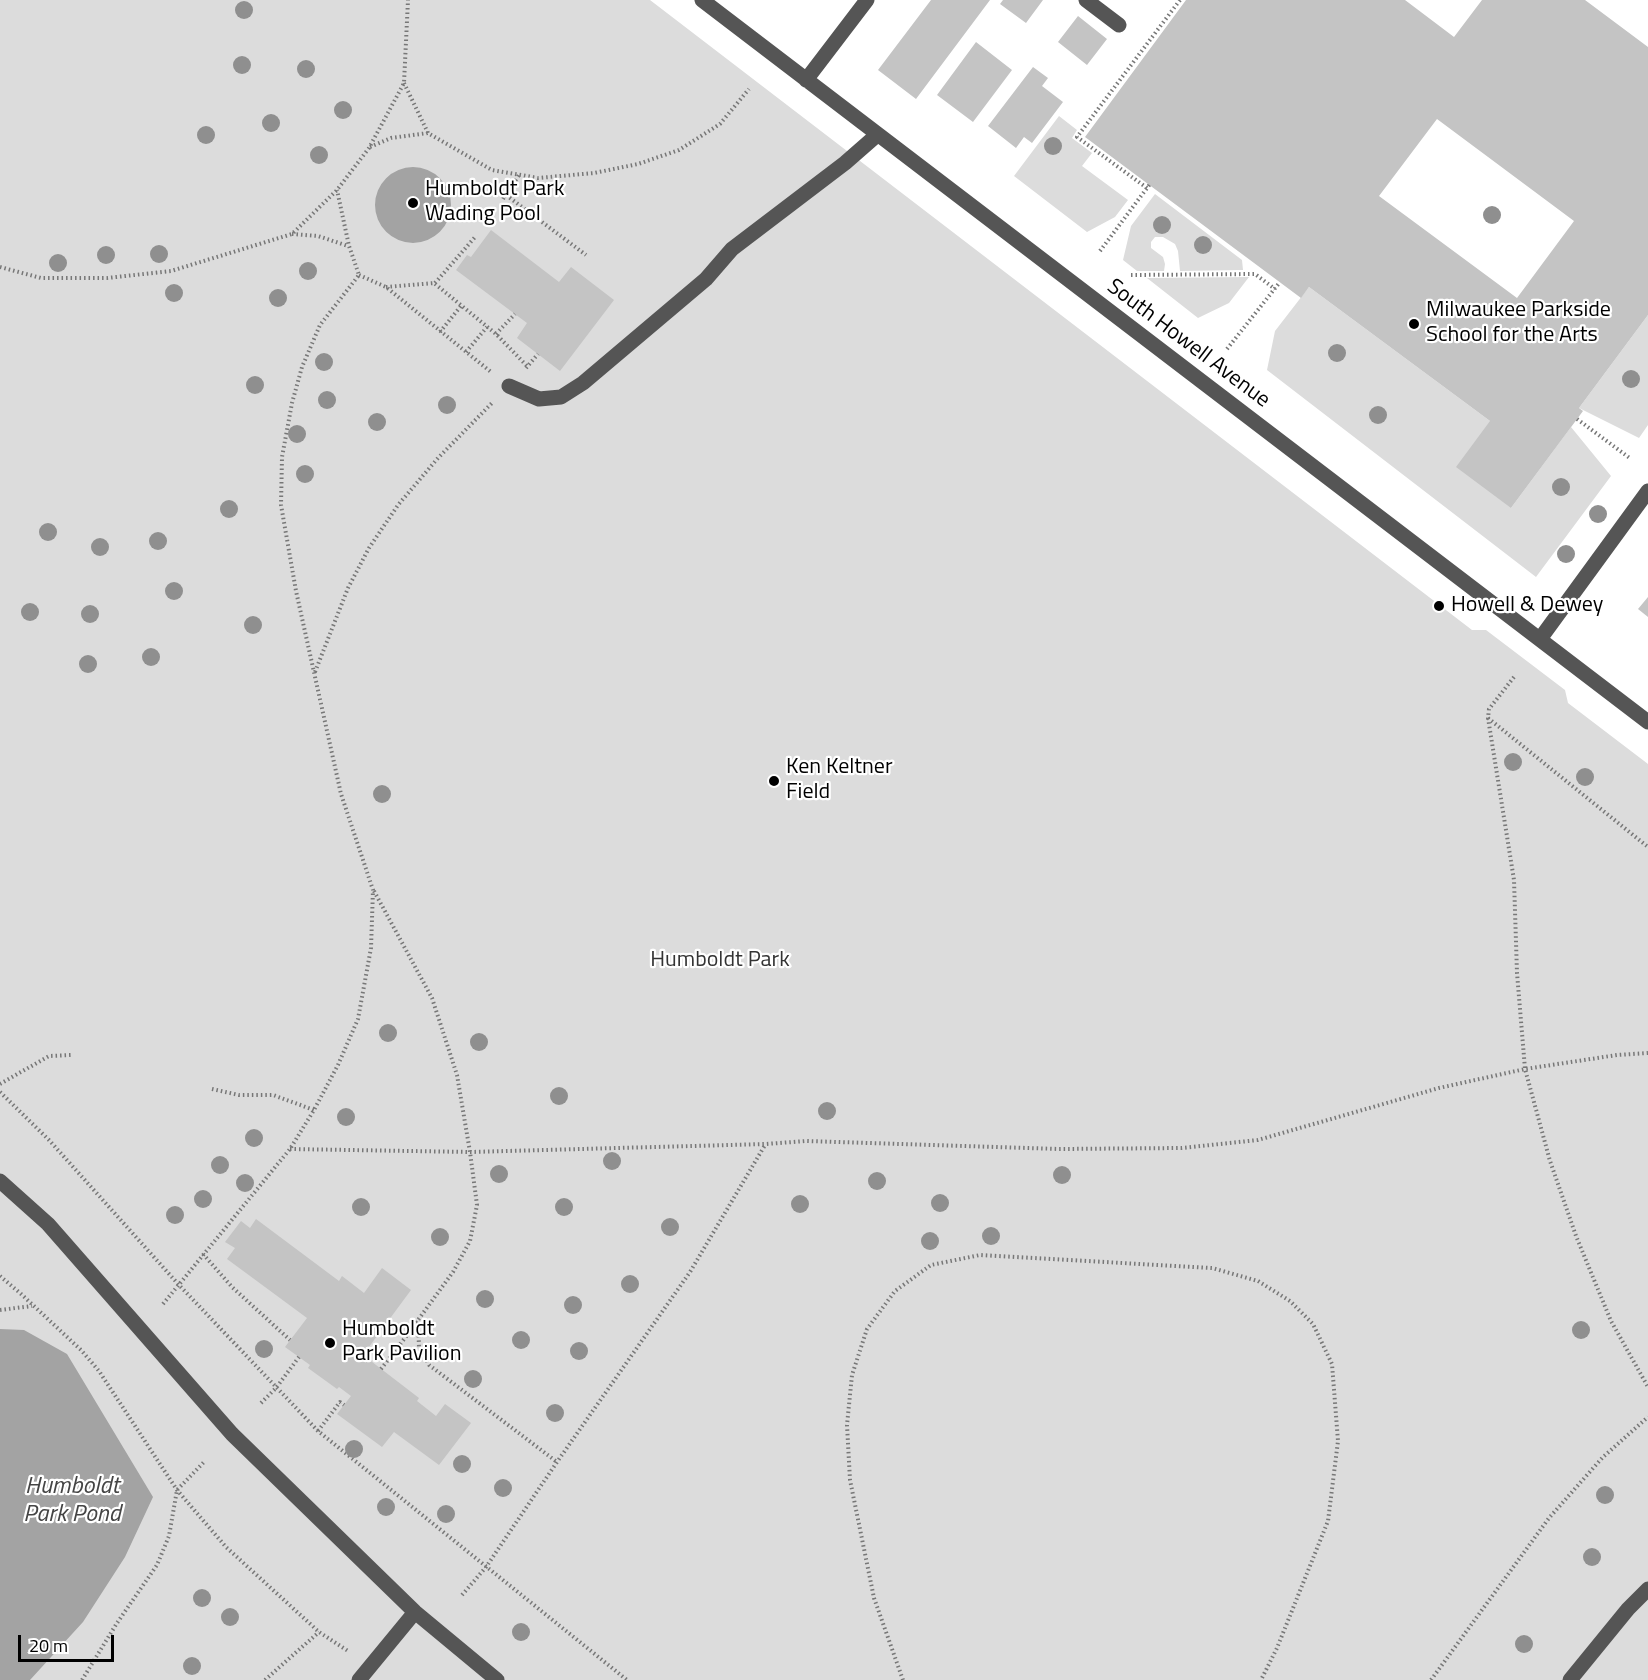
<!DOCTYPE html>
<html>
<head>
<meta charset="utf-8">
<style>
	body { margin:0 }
	#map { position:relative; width:1648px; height:1680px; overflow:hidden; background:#fff; font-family:"Titillium Web",sans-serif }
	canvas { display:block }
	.scale { position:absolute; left:18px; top:1635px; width:96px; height:27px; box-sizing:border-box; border:3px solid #000; border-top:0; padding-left:8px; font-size:18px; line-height:21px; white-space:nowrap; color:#000; -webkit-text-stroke:4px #fff; paint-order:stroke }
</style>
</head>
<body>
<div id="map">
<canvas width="1648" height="1680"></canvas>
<div class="scale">20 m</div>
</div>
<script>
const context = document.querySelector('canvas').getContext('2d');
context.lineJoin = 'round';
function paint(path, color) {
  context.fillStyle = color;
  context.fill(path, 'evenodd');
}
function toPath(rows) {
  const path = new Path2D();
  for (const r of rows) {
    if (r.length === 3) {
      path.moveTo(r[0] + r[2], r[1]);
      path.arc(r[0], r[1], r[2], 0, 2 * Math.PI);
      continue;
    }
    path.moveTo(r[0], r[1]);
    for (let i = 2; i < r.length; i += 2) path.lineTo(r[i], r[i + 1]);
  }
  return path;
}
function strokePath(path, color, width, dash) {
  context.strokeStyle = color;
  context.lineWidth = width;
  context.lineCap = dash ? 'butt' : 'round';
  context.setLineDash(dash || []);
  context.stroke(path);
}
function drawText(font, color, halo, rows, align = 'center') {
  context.font = font + ' "Titillium Web",sans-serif';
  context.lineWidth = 4.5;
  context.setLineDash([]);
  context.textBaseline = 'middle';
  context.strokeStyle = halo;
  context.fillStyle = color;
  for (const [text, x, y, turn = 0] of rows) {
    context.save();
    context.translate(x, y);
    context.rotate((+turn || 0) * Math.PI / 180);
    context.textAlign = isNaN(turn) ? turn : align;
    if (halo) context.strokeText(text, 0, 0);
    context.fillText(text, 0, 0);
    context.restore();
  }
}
paint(toPath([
	[0,0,650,0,1472,630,1486,630,1565,690,1568,703,1648,764,1648,1680,0,1680],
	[1059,116,1077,130,1072,138,1092,153,1082,166,1128,200,1115,217,1087,232,1014,176],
	[1155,194,1242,260,1243,270,1180,271,1178,251,1175,244,1163,237,1155,237,1151,242,1151,248,1163,257,1165,264,1164,271,1137,271,1123,260,1131,226],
	[1249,277,1229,303,1198,318,1147,278],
	[1309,287,1490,421,1511,508,1571,427,1611,476,1536,577,1267,370,1275,331],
	[1648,315,1648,425,1639,438,1579,408]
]), '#dcdcdc');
paint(toPath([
	[413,205,38],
	[0,1329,24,1330,67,1354,153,1497,125,1557,83,1622,30,1680,0,1680]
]), '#a3a3a3');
paint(toPath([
	[931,0,990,0,916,99,878,70],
	[1003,0,1043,0,1026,23,1000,4],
	[1186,0,1405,0,1454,37,1482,0,1585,0,1648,47,1648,315,1579,408,1583,411,1511,508,1456,467,1490,421,1309,287,1301,298,1085,137],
	[1437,119,1574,221,1517,298,1379,196],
	[1078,16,1107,39,1087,65,1058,42],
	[976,42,1012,70,973,122,937,95],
	[1033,67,1048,78,1042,86,1063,102,1032,143,1024,137,1016,148,988,126],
	[491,230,559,282,571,267,614,300,560,371,517,338,527,323,456,270,467,255,471,257],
	[1648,597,1648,617,1638,609],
	[256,1219,339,1281,342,1276,364,1293,382,1268,411,1290,363,1355,419,1398,417,1401,436,1416,445,1404,471,1423,439,1465,394,1432,382,1447,337,1414,351,1396,339,1387,337,1389,308,1368,310,1365,285,1347,307,1318,227,1259,235,1248,225,1242,241,1221,250,1228]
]), '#c4c4c4');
strokePath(toPath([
	[404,83,428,133],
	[370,147,391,138,428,133,492,170,538,178,594,173,638,164,679,150,720,124,749,89],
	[1147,188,1077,137,1180,0],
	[506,195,586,255],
	[503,199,519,175],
	[292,234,318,236,348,246],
	[1100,251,1150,184],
	[0,267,41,278,107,278,171,271,292,234,337,190,369,148,404,83,408,0],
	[359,275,386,287,491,372],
	[1131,275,1255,274,1275,289],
	[435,283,476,236],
	[386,287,434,283,496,334,527,366],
	[440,332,461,306],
	[496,334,515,314],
	[1227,349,1280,282],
	[466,352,487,327],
	[526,368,538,354],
	[1577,419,1631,459],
	[315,672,348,588,369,548,398,505,438,458,492,403],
	[1514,677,1489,709,1488,718,1514,880,1517,973,1525,1069,1550,1161,1576,1236,1611,1321,1648,1387],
	[1488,718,1648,847],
	[374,891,432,998,457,1075,470,1152,477,1205,470,1241,453,1272,418,1320,419,1347,429,1365,557,1462],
	[0,1084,49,1056,71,1055],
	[212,1089,239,1095,273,1095,314,1110],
	[0,1092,49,1140,179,1285,318,1431,627,1680],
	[290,1149,470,1152,766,1144,806,1141,1059,1149,1182,1148,1258,1140,1439,1088,1525,1069,1617,1055,1648,1053],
	[203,1254,232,1287,290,1340],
	[0,1276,20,1293,81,1350,99,1371,177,1490,226,1547,319,1632,348,1651],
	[163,1304,290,1149,314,1110,338,1065,358,1019,371,948,373,890,341,794,296,591,281,505,282,457,292,403,302,367,320,325,359,275,349,246,337,190],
	[0,1310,32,1306],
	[381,1369,418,1321],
	[261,1403,276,1388,299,1357],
	[318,1431,340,1402,344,1405],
	[462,1595,486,1567,557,1462,690,1272,765,1145],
	[82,1680,117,1623,157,1565,169,1536,177,1490,204,1462],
	[265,1680,319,1632],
	[903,1680,874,1598,850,1480,847,1425,852,1375,867,1329,895,1291,931,1265,980,1255,1212,1268,1258,1281,1290,1301,1313,1324,1332,1364,1338,1441,1328,1521,1277,1648,1261,1680],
	[1431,1680,1549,1518,1603,1457,1648,1417]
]), '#777', 4, [1.5, 3]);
strokePath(toPath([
	[702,0,1648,722],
	[1086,0,1119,25],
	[806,80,867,0],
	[509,386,539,399,561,397,583,383,706,279,732,249,845,163,877,135],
	[1540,639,1648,491],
	[0,1181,48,1224,232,1434,415,1612,497,1680],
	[359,1680,415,1612],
	[1570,1680,1628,1609,1648,1589]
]), '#555', 15);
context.fillStyle = '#8f8f8f';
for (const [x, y] of [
	[244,10],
	[242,65],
	[306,69],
	[343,110],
	[271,123],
	[206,135],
	[1053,146],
	[319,155],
	[1492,215],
	[1162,225],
	[1203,245],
	[159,254],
	[106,255],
	[58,263],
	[308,271],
	[174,293],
	[278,298],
	[1337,353],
	[324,362],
	[1631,379],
	[255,385],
	[327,400],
	[447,405],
	[1378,415],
	[377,422],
	[297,434],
	[305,474],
	[1561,487],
	[229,509],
	[1598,514],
	[48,532],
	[158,541],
	[100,547],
	[1566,554],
	[174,591],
	[30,612],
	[90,614],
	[253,625],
	[151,657],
	[88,664],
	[1513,762],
	[1585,777],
	[382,794],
	[388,1033],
	[479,1042],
	[559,1096],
	[827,1111],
	[346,1117],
	[254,1138],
	[612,1161],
	[220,1165],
	[499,1174],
	[1062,1175],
	[877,1181],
	[245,1183],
	[203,1199],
	[940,1203],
	[800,1204],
	[361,1207],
	[564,1207],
	[175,1215],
	[670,1227],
	[991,1236],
	[440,1237],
	[930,1241],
	[630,1284],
	[485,1299],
	[573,1305],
	[1581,1330],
	[521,1340],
	[264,1349],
	[579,1351],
	[473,1379],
	[555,1413],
	[354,1449],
	[462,1464],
	[503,1488],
	[1605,1495],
	[386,1507],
	[446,1514],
	[1592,1557],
	[202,1598],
	[230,1617],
	[521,1632],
	[1524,1644],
	[192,1666]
]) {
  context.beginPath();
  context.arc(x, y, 9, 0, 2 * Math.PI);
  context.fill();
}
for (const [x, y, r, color] of [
	[413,203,6,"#000"],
	[1414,324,6,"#000"],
	[1439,606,6,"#000"],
	[774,781,6,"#000"],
	[330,1343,6,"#000"]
]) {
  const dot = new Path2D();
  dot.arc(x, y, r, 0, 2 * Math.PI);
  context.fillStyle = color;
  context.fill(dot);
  strokePath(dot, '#fff', 2);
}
drawText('22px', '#000', '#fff', [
	["Humboldt Park",425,190],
	["Wading Pool",425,215],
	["Milwaukee Parkside",1426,311],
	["School for the Arts",1426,336],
	["Howell & Dewey",1451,606],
	["Ken Keltner",786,768],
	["Field",786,793],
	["Humboldt",342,1330],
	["Park Pavilion",342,1355]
], 'left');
drawText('22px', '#000', '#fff', [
	["South Howell Avenue",1188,344,37]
]);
drawText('22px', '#333', '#fff', [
	["Humboldt Park",720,961]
]);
drawText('italic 24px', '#444', '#fff', [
	["Humboldt",72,1487],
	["Park Pond",72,1515]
]);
</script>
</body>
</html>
